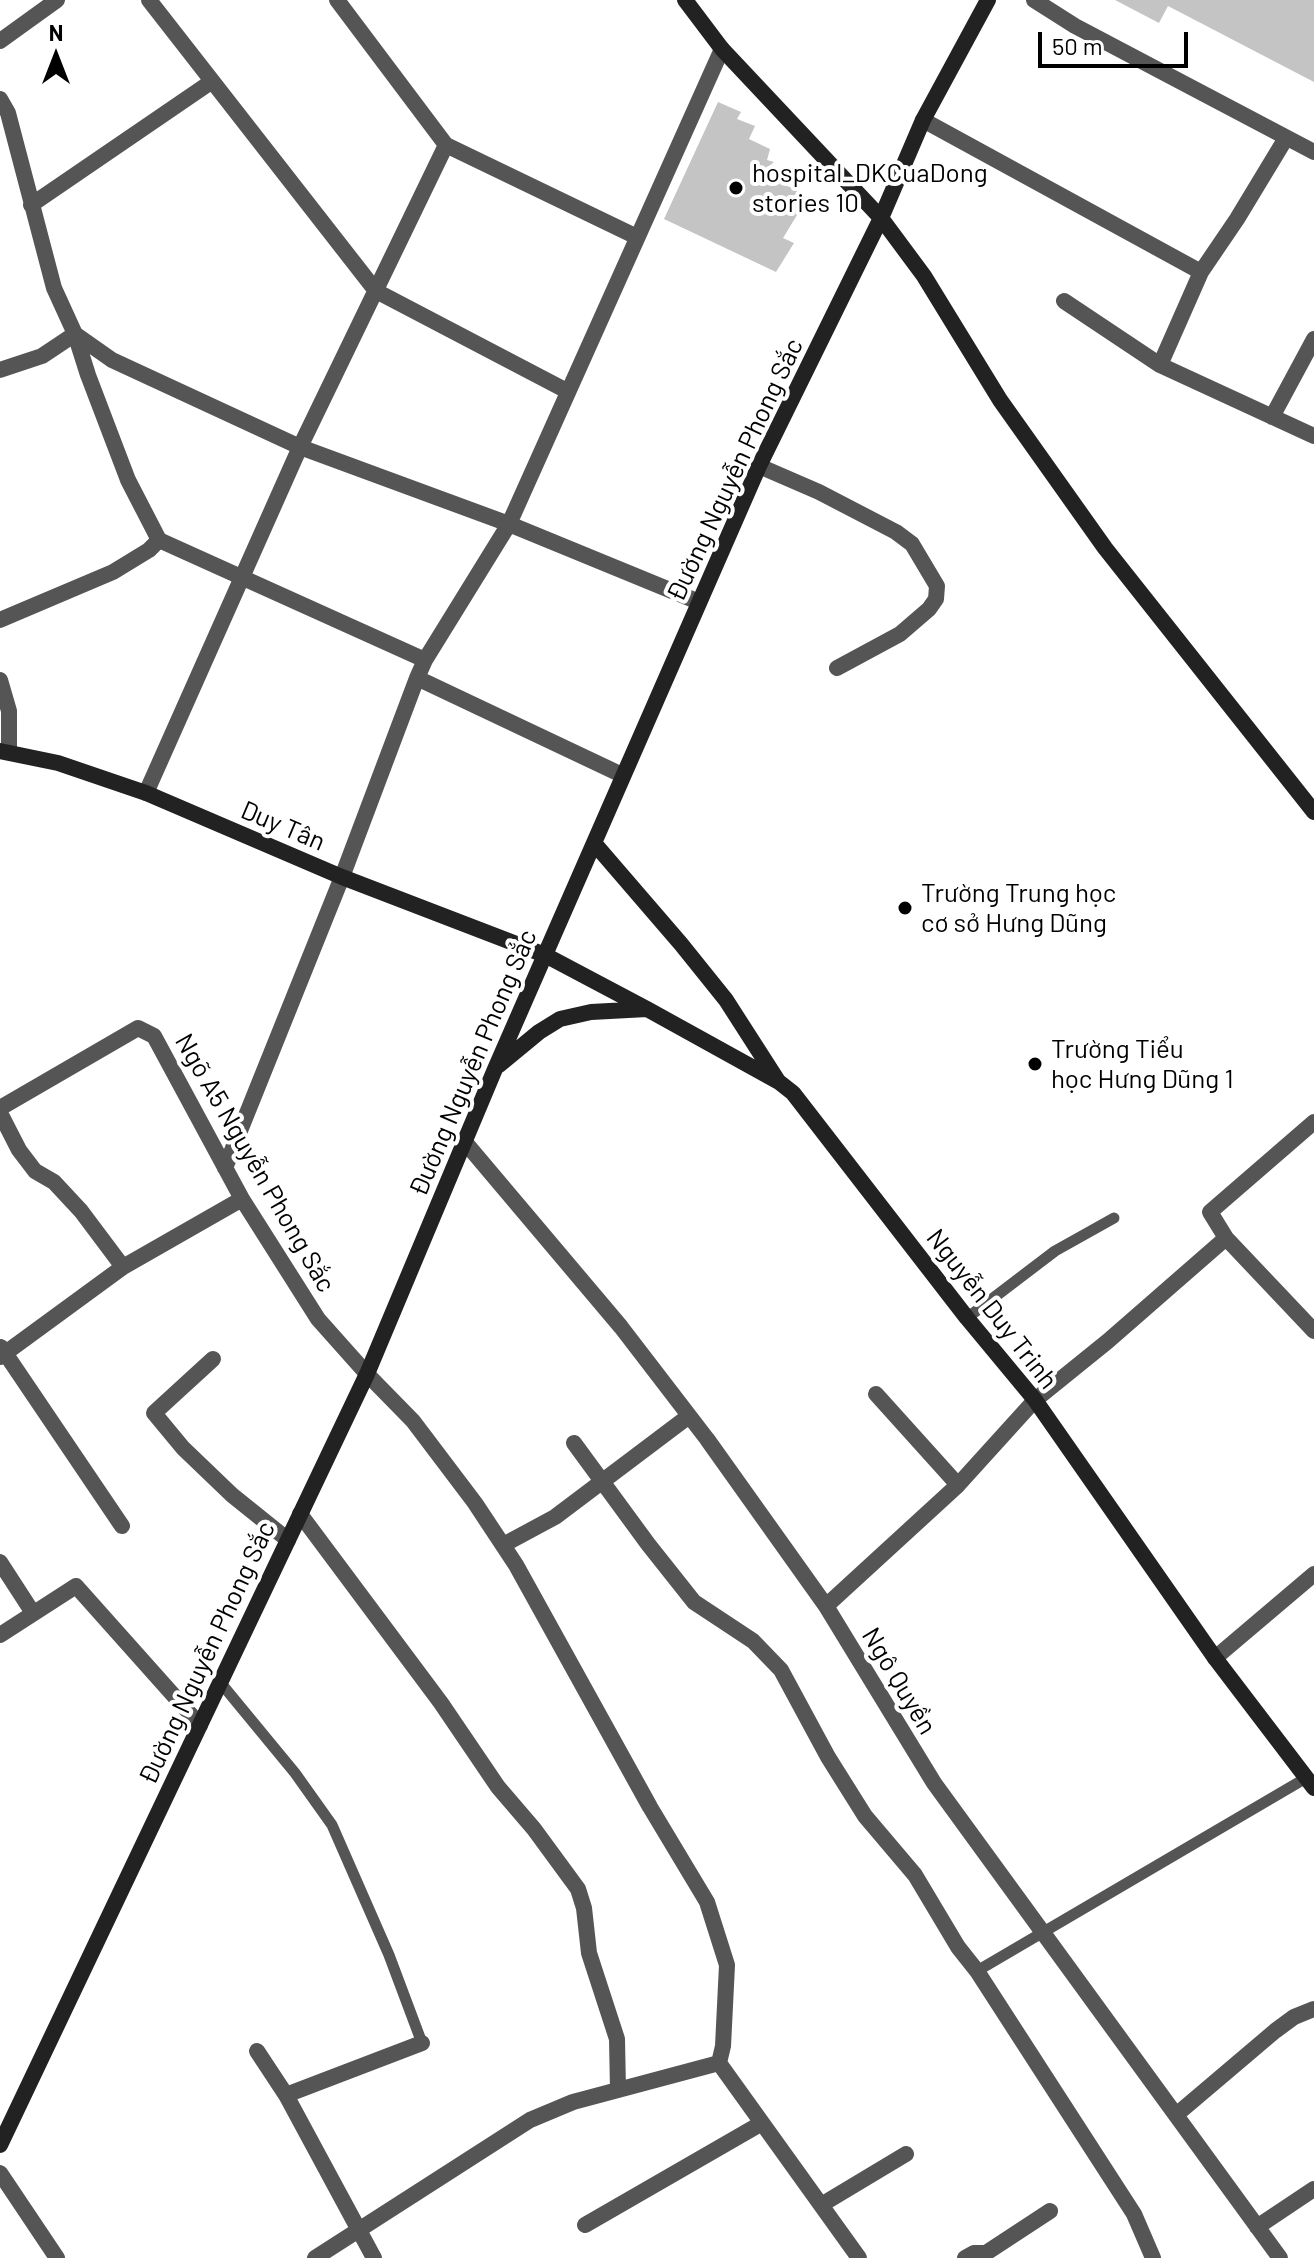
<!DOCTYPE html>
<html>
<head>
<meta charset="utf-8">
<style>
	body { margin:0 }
	#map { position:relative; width:1314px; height:2258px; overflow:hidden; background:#fff; font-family:Barlow,sans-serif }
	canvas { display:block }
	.north { position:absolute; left:16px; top:16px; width:80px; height:80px; -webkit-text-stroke:6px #fff; paint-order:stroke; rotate:0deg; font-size:22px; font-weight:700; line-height:32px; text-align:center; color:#000 }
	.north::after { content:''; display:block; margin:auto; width:28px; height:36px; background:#000; clip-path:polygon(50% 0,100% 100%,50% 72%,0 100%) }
	.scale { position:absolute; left:1038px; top:32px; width:150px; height:36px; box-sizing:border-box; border:4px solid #000; border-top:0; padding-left:10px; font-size:24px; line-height:28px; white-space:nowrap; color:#000; -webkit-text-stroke:6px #fff; paint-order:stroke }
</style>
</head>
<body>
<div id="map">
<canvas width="1314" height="2258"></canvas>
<div class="north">N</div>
<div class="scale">50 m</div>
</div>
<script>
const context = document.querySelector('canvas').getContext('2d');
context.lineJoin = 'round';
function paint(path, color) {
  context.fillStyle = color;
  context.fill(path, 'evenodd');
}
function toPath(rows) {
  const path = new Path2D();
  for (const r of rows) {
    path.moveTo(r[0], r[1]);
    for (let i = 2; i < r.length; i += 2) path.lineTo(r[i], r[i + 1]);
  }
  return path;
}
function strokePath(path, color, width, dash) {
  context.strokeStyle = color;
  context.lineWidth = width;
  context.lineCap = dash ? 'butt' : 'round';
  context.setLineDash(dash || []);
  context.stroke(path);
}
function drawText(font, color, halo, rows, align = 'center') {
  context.font = font + ' Barlow,sans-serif';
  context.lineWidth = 8;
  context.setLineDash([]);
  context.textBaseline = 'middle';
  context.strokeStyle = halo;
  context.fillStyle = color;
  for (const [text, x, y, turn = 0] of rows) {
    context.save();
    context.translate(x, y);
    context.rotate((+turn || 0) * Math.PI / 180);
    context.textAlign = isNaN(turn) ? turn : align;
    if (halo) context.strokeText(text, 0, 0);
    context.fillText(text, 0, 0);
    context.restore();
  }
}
paint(toPath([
	[1115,0,1314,0,1314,82,1168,6,1159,23],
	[718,102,741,112,737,119,755,126,749,139,770,149,767,160,774,162,768,167,781,170,777,176,791,179,787,186,798,190,795,196,805,202,783,238,794,243,776,272,664,219]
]), '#c4c4c4');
strokePath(toPath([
	[967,1318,1055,1251,1114,1218],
	[220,1682,295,1773,332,1825,389,1955,422,2043],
	[977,1971,1306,1778]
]), '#555', 11);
strokePath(toPath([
	[149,0,376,291,567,391],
	[337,0,446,145,637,237],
	[1034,0,1075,26,1314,152],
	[0,41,57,0],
	[0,99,8,113,54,288,75,334,112,360,300,447,509,524,699,602],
	[923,120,1201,272,1160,365],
	[31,205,211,82],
	[1201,272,1237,219,1286,138],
	[1064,301,1160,365,1314,436],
	[0,370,42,356,75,334,88,375,128,480,159,540,425,660],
	[1272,417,1314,339],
	[759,466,819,492,896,532,912,544,937,586,936,599,929,609,900,634,837,668],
	[0,620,113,572,149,550,159,540],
	[417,678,622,775],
	[0,680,9,711,9,751],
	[146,793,300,447,446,145],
	[0,1108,138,1028,154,1036,242,1199,318,1319,367,1374,413,1421,475,1503,516,1565,650,1807,707,1902,727,1965,723,2046,719,2063,859,2258],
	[0,1113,19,1150,35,1171,54,1182,81,1211,123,1267],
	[1314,1122,1210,1212,1226,1238,1314,1331],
	[464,1141,621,1327,707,1439,826,1606,934,1783,1280,2258],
	[225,1168,342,877,417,678,425,660,509,524,722,49],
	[1,1347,122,1526],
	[0,1357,123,1267,242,1199],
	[213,1359,154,1413,183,1448,232,1495,288,1540],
	[876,1394,958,1485],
	[574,1443,648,1544,694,1602,753,1641,781,1670,828,1757,865,1816,915,1875,958,1947,977,1971,1134,2214,1153,2258],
	[300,1514,441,1703,498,1787,534,1829,578,1889,584,1908,589,1953,617,2039,618,2090],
	[503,1545,555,1517,689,1416],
	[0,1562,33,1613],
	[826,1606,958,1485,1035,1400,1108,1341,1226,1238],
	[0,1635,76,1586,200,1725],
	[1215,1658,1314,1574],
	[257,2051,286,2095,374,2258],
	[286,2095,422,2043],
	[1176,2115,1275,2031,1294,2017,1314,2009],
	[0,2173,57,2258],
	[821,2205,906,2154],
	[585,2225,762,2123],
	[1257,2227,1314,2189],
	[315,2258,530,2120,573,2102,719,2063],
	[965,2258,974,2253,986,2253,1050,2211]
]), '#555', 16);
strokePath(toPath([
	[685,0,722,49,881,218,924,276,1000,400,1105,548,1314,812],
	[0,751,58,763,146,793,342,877,545,955,647,1009,779,1082,793,1093,967,1318,1035,1400,1215,1658,1314,1788],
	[594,843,681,944,726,1000,778,1081],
	[499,1065,539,1032,560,1019,591,1012,647,1009],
	[0,2145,367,1374,495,1069,759,466,881,218,923,120,988,0]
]), '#222', 16);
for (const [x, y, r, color] of [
	[736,188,8,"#000"],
	[905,908,8,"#000"],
	[1035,1064,8,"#000"]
]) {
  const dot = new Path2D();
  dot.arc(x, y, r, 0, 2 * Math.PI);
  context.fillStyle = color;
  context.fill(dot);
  strokePath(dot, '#fff', 3);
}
drawText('26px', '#000', '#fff', [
	["hospital_DKCuaDong",752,173],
	["stories 10",752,203],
	["Trường Trung học",921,893],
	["cơ sở Hưng Dũng",921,923],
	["Trường Tiểu",1051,1049],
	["học Hưng Dũng 1",1051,1079]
], 'left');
drawText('26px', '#000', '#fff', [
	["Đường Nguyễn Phong Sắc",735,470,-65],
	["Duy Tân",283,826,23],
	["Đường Nguyễn Phong Sắc",473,1063,-67],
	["Ngõ A5 Nguyễn Phong Sắc",255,1163,60],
	["Nguyễn Duy Trinh",992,1309,52],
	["Đường Nguyễn Phong Sắc",207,1653,-65],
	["Ngô Quyền",899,1681,59]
]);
</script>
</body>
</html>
